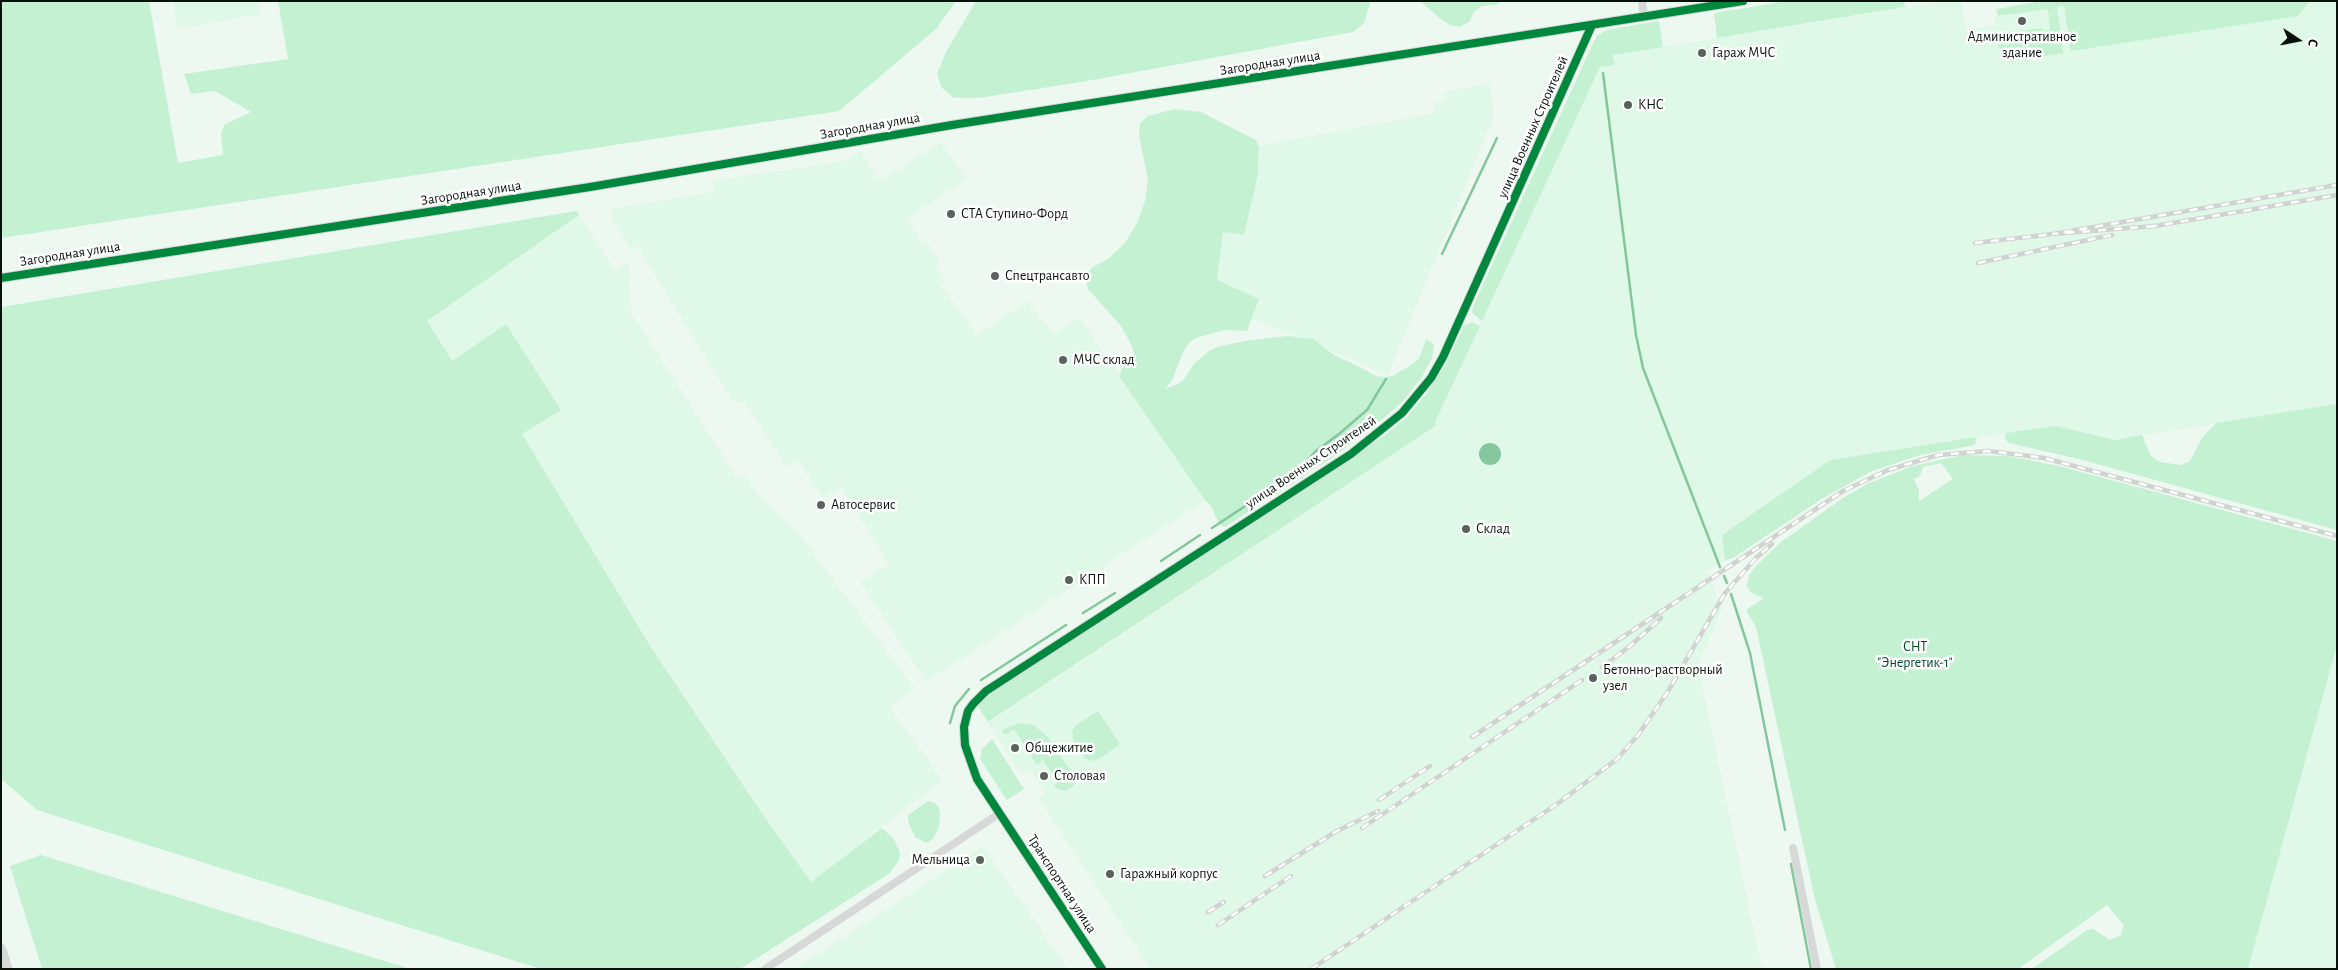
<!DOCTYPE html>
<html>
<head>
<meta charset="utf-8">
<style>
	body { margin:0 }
	#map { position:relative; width:2338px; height:970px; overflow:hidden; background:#edf9f0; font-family:"Alegreya Sans",sans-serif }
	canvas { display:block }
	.frame { position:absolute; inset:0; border:2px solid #08120b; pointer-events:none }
	.north { position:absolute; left:2273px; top:15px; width:50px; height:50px; -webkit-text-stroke:4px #fff; paint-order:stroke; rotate:101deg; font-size:14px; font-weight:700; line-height:20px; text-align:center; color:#08120b }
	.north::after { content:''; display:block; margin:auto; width:18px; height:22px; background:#08120b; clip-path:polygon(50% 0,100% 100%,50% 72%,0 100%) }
</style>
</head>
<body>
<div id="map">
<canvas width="2338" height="970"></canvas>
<div class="frame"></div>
<div class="north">С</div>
</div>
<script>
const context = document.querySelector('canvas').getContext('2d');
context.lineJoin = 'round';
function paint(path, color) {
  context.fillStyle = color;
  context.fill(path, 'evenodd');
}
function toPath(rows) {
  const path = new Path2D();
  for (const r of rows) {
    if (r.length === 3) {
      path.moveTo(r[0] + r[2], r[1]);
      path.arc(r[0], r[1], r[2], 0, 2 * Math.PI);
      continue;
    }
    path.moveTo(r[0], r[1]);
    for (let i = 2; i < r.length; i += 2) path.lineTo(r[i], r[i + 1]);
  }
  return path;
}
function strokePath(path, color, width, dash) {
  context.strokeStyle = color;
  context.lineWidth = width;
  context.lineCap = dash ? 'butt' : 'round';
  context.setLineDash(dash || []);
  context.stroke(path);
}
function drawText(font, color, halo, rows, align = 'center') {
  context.font = font + ' "Alegreya Sans",sans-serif';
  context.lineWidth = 5;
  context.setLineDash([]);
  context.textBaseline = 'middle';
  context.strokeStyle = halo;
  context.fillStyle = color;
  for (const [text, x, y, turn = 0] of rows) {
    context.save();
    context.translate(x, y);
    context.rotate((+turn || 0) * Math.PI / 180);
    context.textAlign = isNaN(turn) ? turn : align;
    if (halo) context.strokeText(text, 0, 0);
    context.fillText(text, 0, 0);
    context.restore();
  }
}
paint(toPath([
	[173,1,258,1,261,14,178,29],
	[1946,1,1961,1,1966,29,1995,25,1994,17,2095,1,2337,1,2337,404,2115,440,2056,426,1830,460,1722,535,1725,560,1707,571,1722,608,1698,666,1762,969,1151,969,1039,799,1046,794,1041,786,1030,769,1021,774,988,723,1437,425,1435,422,1600,67,1614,65,1613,55],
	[1490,84,1494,116,1388,375,1252,318,1259,299,1217,281,1223,232,1244,235,1258,174,1259,146,1434,113,1433,103,1447,101,1446,91],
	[941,142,966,179,907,220,924,243,927,242,940,262,935,265,945,280,940,284,977,335,1027,301,1053,334,1079,317,1205,500,926,682,860,582,889,564,841,486,823,498,798,460,787,467,745,403,732,400,637,246,631,249,612,219,611,209,714,192,712,181,845,161,860,151,878,179,888,176],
	[579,215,615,270,628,262,632,314,738,479,745,476,761,499,800,535,915,689,890,707,942,780,811,882,759,809,652,649,522,434,561,410,506,324,452,361,427,321],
	[2337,645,2337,969,2248,969],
	[983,846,1068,969,795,969,959,862]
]), '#e0f8e7');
paint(toPath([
	[1,1,149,1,178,163,223,155,221,134,224,125,251,112,215,91,191,94,184,74,288,59,278,1,956,1,936,29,839,111,1,238],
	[976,1,1371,1,1364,23,1353,32,1087,81,979,98,954,98,942,88,937,74,946,52],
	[1420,1,1502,1,1495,5,1482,6,1474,12,1469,22,1460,27,1451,25,1442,20],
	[1787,1,1904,1,1905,7,1717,38,1714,13],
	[2042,1,2310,1,2298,16,2071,51,2064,6,2057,7,2063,53,2008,62,2001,55,1997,39,2006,37,2005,33,2042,28,2043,31,2050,30,2048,9,1998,16,1996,9],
	[1659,21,1663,47,1613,55,1614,65,1600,67,1482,321,1478,318,1473,314,1472,309,1593,43,1597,36,1606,30],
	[1175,109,1201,112,1256,140,1259,146,1258,174,1244,235,1223,232,1217,280,1259,299,1247,331,1225,330,1198,337,1190,342,1184,350,1172,380,1165,389,1178,384,1184,379,1194,364,1209,351,1217,347,1245,341,1288,336,1313,339,1334,355,1358,366,1376,376,1384,377,1393,376,1414,363,1419,358,1426,340,1432,342,1434,346,1432,358,1422,377,1403,401,1384,418,1339,453,1225,527,1219,524,1211,506,1205,500,1119,376,1123,366,1135,363,1133,348,1121,326,1088,289,1086,281,1088,272,1093,267,1108,259,1125,243,1137,223,1145,201,1148,179,1139,136,1140,123,1148,116],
	[576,211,579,215,427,321,452,361,506,324,561,410,522,434,652,649,759,809,811,882,882,828,893,838,900,852,899,860,890,873,740,969,541,969,37,810,1,779,1,307],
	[1472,322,1480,326,1435,422,1437,425,988,722,977,705,987,696,1384,436,1407,417,1426,394,1444,367,1464,326],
	[2337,404,2337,530,2079,459,2009,443,2006,440,2005,436,2006,433,2056,426,2115,440,2142,435,2151,456,2160,462,2181,465,2190,461,2202,438,2216,423],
	[1977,437,1975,445,1920,455,1872,471,1823,498,1733,558,1725,560,1722,535,1830,460],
	[1962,455,2008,456,2059,466,2337,541,2337,645,2248,969,2032,969,2087,930,2093,929,2110,940,2121,935,2124,925,2107,905,2018,969,1836,969,1815,900,1756,627,1746,610,1764,598,1751,593,1747,586,1749,576,1755,567,1781,542,1843,498,1867,484,1913,466],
	[1941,463,1953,479,1919,501,1919,491,1914,479,1920,476,1923,467],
	[1098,711,1120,744,1099,759,1090,761,1085,758,1074,742,1072,732,1075,726],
	[1020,723,1033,725,1047,736,1075,777,1074,785,1065,791,1058,789,1054,785,1058,782,1043,760,1037,765,1014,729,1005,735,1002,730],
	[992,739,1024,789,1007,800,980,759,982,749],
	[928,801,935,803,939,808,940,816,939,827,933,839,926,843,915,837,908,821,908,815],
	[41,855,401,966,410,969,42,969,10,866]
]), '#c3f1d2');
paint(toPath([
	[1490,454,11]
]), '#84c79d');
strokePath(toPath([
	[1603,73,1636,335,1643,368,1720,567],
	[1442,254,1497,138],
	[1212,528,1298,471,1316,451,1339,434,1367,410,1386,379],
	[1161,561,1200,535],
	[1724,576,1727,583],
	[1731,594,1750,653,1785,830],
	[1083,613,1115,593],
	[981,680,1066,625],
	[950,723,955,706,969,689],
	[1791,864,1811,969]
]), '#84c79d', 2.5);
strokePath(toPath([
	[1642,1,1644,17],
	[1793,848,1817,969],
	[765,969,1000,813]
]), '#d7d9d8', 8);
strokePath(toPath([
	[1,278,590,187,952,125,1743,1],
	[1102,969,977,779,965,745,964,727,968,711,973,704,986,691,1351,454,1402,413,1431,378,1443,357,1592,25]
]), '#d7d9d8', 10);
strokePath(toPath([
	[1,949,7,969]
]), '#d7d9d8', 11);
const rail = toPath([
	[2154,226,2053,234,2337,185],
	[2149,227,2337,195],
	[1975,243,2053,234],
	[1978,263,2112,235],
	[1602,667,1629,647,1661,618],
	[1472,737,1843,491,1888,470,1938,455,1989,451,2044,458,2337,536],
	[1379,800,1430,766],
	[1362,828,1582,680],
	[1265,876,1337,831,1378,811],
	[1208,912,1224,902],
	[1218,925,1291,876],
	[1311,969,1557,804,1617,759,1638,735,1667,693,1725,593,1756,558,1772,544]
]);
strokePath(rail, '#d0d4d1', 4.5);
strokePath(rail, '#fff', 2.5, [8]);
strokePath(toPath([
	[1,278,590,187,952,125,1743,1],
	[1102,969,977,779,965,745,964,727,968,711,973,704,986,691,1351,454,1402,413,1431,378,1443,357,1592,25]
]), '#00873e', 8);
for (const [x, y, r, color] of [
	[2022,21,5,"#58635b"],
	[1702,53,5,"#58635b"],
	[1628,105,5,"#58635b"],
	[951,214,5,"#58635b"],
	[995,276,5,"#58635b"],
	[1063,360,5,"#58635b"],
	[821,505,5,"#58635b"],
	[1466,529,5,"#58635b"],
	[1069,580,5,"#58635b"],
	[1593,678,5,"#58635b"],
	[1015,748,5,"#58635b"],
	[1044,776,5,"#58635b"],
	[980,860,5,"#58635b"],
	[1110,874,5,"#58635b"]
]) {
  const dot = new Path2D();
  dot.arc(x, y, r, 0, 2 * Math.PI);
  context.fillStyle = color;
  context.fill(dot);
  strokePath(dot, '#fff', 2);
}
drawText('14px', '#08120b', '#fff', [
	["Административное",2022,37,"center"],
	["здание",2022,53,"center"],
	["Гараж МЧС",1712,53],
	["КНС",1638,105],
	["СТА Ступино-Форд",961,214],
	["Спецтрансавто",1005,276],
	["МЧС склад",1073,360],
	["Автосервис",831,505],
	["Склад",1476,529],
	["КПП",1079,580],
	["Бетонно-растворный",1603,670],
	["узел",1603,686],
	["Общежитие",1025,748],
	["Столовая",1054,776],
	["Мельница",970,860,"right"],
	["Гаражный корпус",1120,874]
], 'left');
drawText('14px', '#08120b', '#fff', [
	["Загородная улица",1270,63,-9],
	["Загородная улица",870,126,-10],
	["улица Военных Строителей",1533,127,-66],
	["Загородная улица",471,193,-9],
	["Загородная улица",70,254,-9],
	["улица Военных Строителей",1311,462,-34],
	["Транспортная улица",1062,884,57]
]);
drawText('14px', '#004a26', '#fff', [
	["СНТ",1915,647],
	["\"Энергетик-1\"",1915,663]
]);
</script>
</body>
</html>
